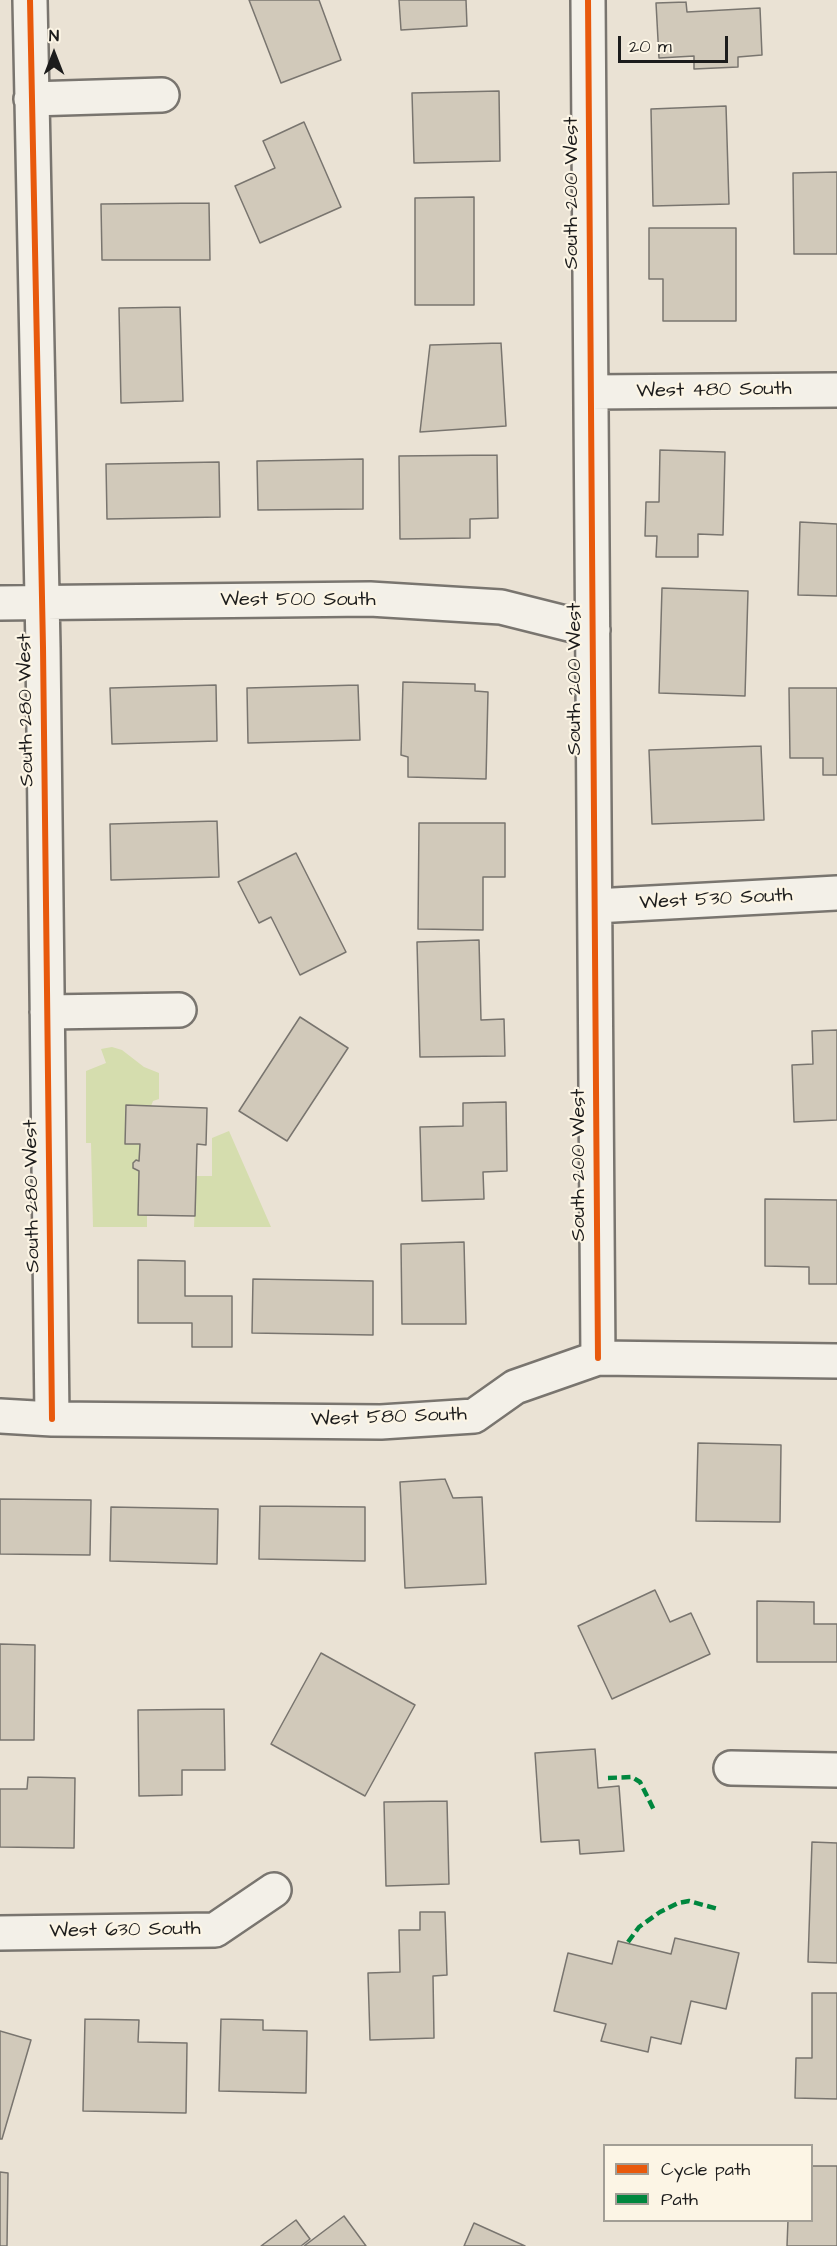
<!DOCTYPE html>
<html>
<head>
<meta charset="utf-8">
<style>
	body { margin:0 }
	#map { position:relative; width:837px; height:2246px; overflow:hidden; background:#eae2d4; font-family:"Architects Daughter",sans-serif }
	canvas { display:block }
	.legend { position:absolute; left:603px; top:2144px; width:210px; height:78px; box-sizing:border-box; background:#fcf5e5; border:2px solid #a29e95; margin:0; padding:8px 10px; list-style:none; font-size:18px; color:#1c1c1c }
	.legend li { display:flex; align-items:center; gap:12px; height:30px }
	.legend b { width:30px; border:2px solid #a29e95 }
	.north { position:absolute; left:24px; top:24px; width:60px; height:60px; -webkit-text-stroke:4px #fcf5e5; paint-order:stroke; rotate:0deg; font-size:16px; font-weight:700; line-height:24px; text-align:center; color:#1c1c1c }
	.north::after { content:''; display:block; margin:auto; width:21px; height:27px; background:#1c1c1c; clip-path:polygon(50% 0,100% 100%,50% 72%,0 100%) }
	.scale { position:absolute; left:618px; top:36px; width:110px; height:27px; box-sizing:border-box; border:3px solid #1c1c1c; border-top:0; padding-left:8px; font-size:18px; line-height:21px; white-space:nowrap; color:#1c1c1c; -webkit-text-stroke:4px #fcf5e5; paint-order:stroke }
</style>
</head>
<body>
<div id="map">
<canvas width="837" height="2246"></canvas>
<ul class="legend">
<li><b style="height:8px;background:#e8590c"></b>Cycle path</li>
<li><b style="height:8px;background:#00873e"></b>Path</li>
</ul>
<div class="north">N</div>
<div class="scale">20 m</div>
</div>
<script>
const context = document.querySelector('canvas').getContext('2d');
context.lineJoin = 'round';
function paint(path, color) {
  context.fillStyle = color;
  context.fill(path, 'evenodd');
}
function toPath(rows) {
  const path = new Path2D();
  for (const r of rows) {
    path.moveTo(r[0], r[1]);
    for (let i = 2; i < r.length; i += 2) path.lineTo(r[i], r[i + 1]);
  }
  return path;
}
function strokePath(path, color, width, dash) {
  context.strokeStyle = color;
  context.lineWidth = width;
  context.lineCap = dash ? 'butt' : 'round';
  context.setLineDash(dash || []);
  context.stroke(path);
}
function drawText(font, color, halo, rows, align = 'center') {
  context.font = font + ' "Architects Daughter",sans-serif';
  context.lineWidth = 4.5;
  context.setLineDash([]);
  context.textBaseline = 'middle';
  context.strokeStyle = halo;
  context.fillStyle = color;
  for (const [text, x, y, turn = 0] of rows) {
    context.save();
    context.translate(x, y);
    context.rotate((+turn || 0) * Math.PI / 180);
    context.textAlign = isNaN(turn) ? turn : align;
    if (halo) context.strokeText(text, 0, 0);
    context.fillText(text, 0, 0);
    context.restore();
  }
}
paint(toPath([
	[112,1047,122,1050,144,1067,159,1073,159,1099,153,1101,151,1106,126,1106,125,1144,140,1144,139,1161,136,1160,133,1163,133,1168,139,1171,138,1214,147,1215,147,1227,93,1227,91,1143,86,1143,86,1071,106,1063,101,1049],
	[229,1131,271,1227,194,1227,196,1176,212,1176,212,1138]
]), '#d5ddae');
const building = toPath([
	[249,0,319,0,341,60,281,83,249,0],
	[399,0,466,0,467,26,401,30,399,0],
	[686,2,687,12,760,8,762,55,738,57,738,67,694,69,694,56,659,58,656,3,686,2],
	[499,91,500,161,414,163,412,93,499,91],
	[726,106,729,204,653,206,651,109,726,106],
	[304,122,341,207,260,243,235,186,275,168,263,141,304,122],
	[837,172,837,254,794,254,793,173,837,172],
	[474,197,474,305,415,305,415,198,474,197],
	[209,203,210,260,102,260,101,204,209,203],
	[649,228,736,228,736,321,663,321,663,279,649,279,649,228],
	[180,307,183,401,121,403,119,308,180,307],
	[501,343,506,426,420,432,430,345,501,343],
	[660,450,725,452,723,535,698,534,698,557,656,557,657,536,645,536,646,502,659,502,660,450],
	[497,455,498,518,470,519,470,538,400,539,399,456,497,455],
	[363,459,363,509,258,510,257,461,363,459],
	[219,462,220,517,107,519,106,464,219,462],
	[800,522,837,524,837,596,798,595,800,522],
	[662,588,748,591,745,696,659,693,662,588],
	[403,682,475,684,475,691,488,692,486,779,408,777,408,757,401,755,403,682],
	[216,685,217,741,112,744,110,688,216,685],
	[358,685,360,740,248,743,247,688,358,685],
	[789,688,837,688,837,775,823,775,823,758,790,758,789,688],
	[761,746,764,820,652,824,649,750,761,746],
	[217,821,219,877,111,880,110,824,217,821],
	[419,823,505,823,505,877,483,877,483,930,418,929,419,823],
	[296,853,346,952,300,975,271,917,259,923,238,882,296,853],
	[479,940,481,1020,504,1019,505,1056,420,1057,417,942,479,940],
	[300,1017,348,1048,287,1141,239,1111,300,1017],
	[837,1030,837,1120,794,1122,792,1065,813,1064,812,1031,837,1030],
	[506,1102,507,1171,483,1172,484,1199,422,1201,420,1127,463,1126,463,1103,506,1102],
	[126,1105,207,1108,206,1145,197,1144,195,1216,138,1215,139,1171,133,1168,133,1163,136,1160,139,1161,140,1144,125,1144,126,1105],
	[765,1199,837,1200,837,1284,809,1284,809,1267,765,1266,765,1199],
	[464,1242,466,1324,402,1324,401,1244,464,1242],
	[138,1260,185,1261,185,1296,232,1296,232,1347,192,1347,192,1323,138,1323,138,1260],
	[253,1279,373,1281,373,1335,252,1333,253,1279],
	[698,1443,781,1445,780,1522,696,1521,698,1443],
	[445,1479,453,1498,482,1497,486,1584,405,1588,400,1482,445,1479],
	[0,1499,91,1500,90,1555,0,1554,0,1499],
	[260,1506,365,1507,365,1561,259,1559,260,1506],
	[111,1507,218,1509,217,1564,110,1561,111,1507],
	[655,1590,670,1622,691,1613,710,1654,612,1699,578,1626,655,1590],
	[757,1601,814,1602,814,1624,837,1624,837,1662,757,1662,757,1601],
	[0,1644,35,1645,34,1740,0,1740,0,1644],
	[321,1653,415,1705,365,1796,271,1744,321,1653],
	[224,1709,225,1770,182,1770,182,1795,139,1796,138,1710,224,1709],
	[595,1749,598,1788,619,1786,624,1851,580,1854,579,1840,541,1842,535,1753,595,1749],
	[28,1777,75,1778,74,1848,0,1847,0,1789,27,1789,28,1777],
	[447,1801,449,1884,386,1886,384,1802,447,1801],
	[812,1842,837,1843,837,1963,808,1962,812,1842],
	[420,1912,445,1912,447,1975,433,1976,434,2038,370,2040,368,1973,400,1972,399,1930,420,1930,420,1912],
	[675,1938,739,1953,726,2009,691,2001,681,2044,651,2037,648,2052,601,2041,606,2024,554,2011,568,1953,612,1964,618,1941,671,1954,675,1938],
	[812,1993,837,1993,837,2099,795,2098,796,2058,812,2058,812,1993],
	[85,2019,139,2020,138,2042,187,2043,186,2113,83,2111,85,2019],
	[221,2019,263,2020,263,2030,307,2031,306,2093,219,2091,221,2019],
	[0,2031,31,2040,2,2139,0,2139,0,2031],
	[812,2166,837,2166,837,2246,787,2246,788,2220,812,2220,812,2166],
	[0,2172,8,2173,7,2246,0,2246,0,2172],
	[344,2216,366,2246,304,2246,344,2216],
	[296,2220,310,2239,301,2246,261,2246,296,2220],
	[474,2223,525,2246,464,2246,474,2223]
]);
paint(building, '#d1c9ba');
strokePath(building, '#79756f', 1.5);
const minor = toPath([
	[30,0,43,647,52,1419],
	[588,0,598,1358],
	[31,99,162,95],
	[591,392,837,390],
	[0,603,370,599,501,607,593,630],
	[595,906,837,893],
	[47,1012,179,1010],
	[0,1416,52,1419,381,1422,474,1416,515,1387,598,1358,837,1361],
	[731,1768,837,1770],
	[0,1933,215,1930,274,1890]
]);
strokePath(minor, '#79756f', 38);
strokePath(minor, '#f3f0e8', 33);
strokePath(toPath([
	[608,1778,632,1777,640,1782,654,1810],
	[628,1942,639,1927,660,1912,678,1903,689,1901,718,1909]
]), '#00873e', 4.5, [9, 4.5]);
strokePath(toPath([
	[30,0,43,647,52,1419],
	[588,0,598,1358]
]), '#e8590c', 6);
drawText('20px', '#1c1c1c', '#fcf5e5', [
	["South 200 West",573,193,-90],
	["West 480 South",714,391,-1],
	["West 500 South",298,601],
	["South 200 West",576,679,-90],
	["South 280 West",27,710,-91],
	["West 530 South",716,900,-3],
	["South 200 West",580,1165,-90],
	["South 280 West",33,1196,-91],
	["West 580 South",389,1418,-2],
	["West 630 South",125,1931,-1]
]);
</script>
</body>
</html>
